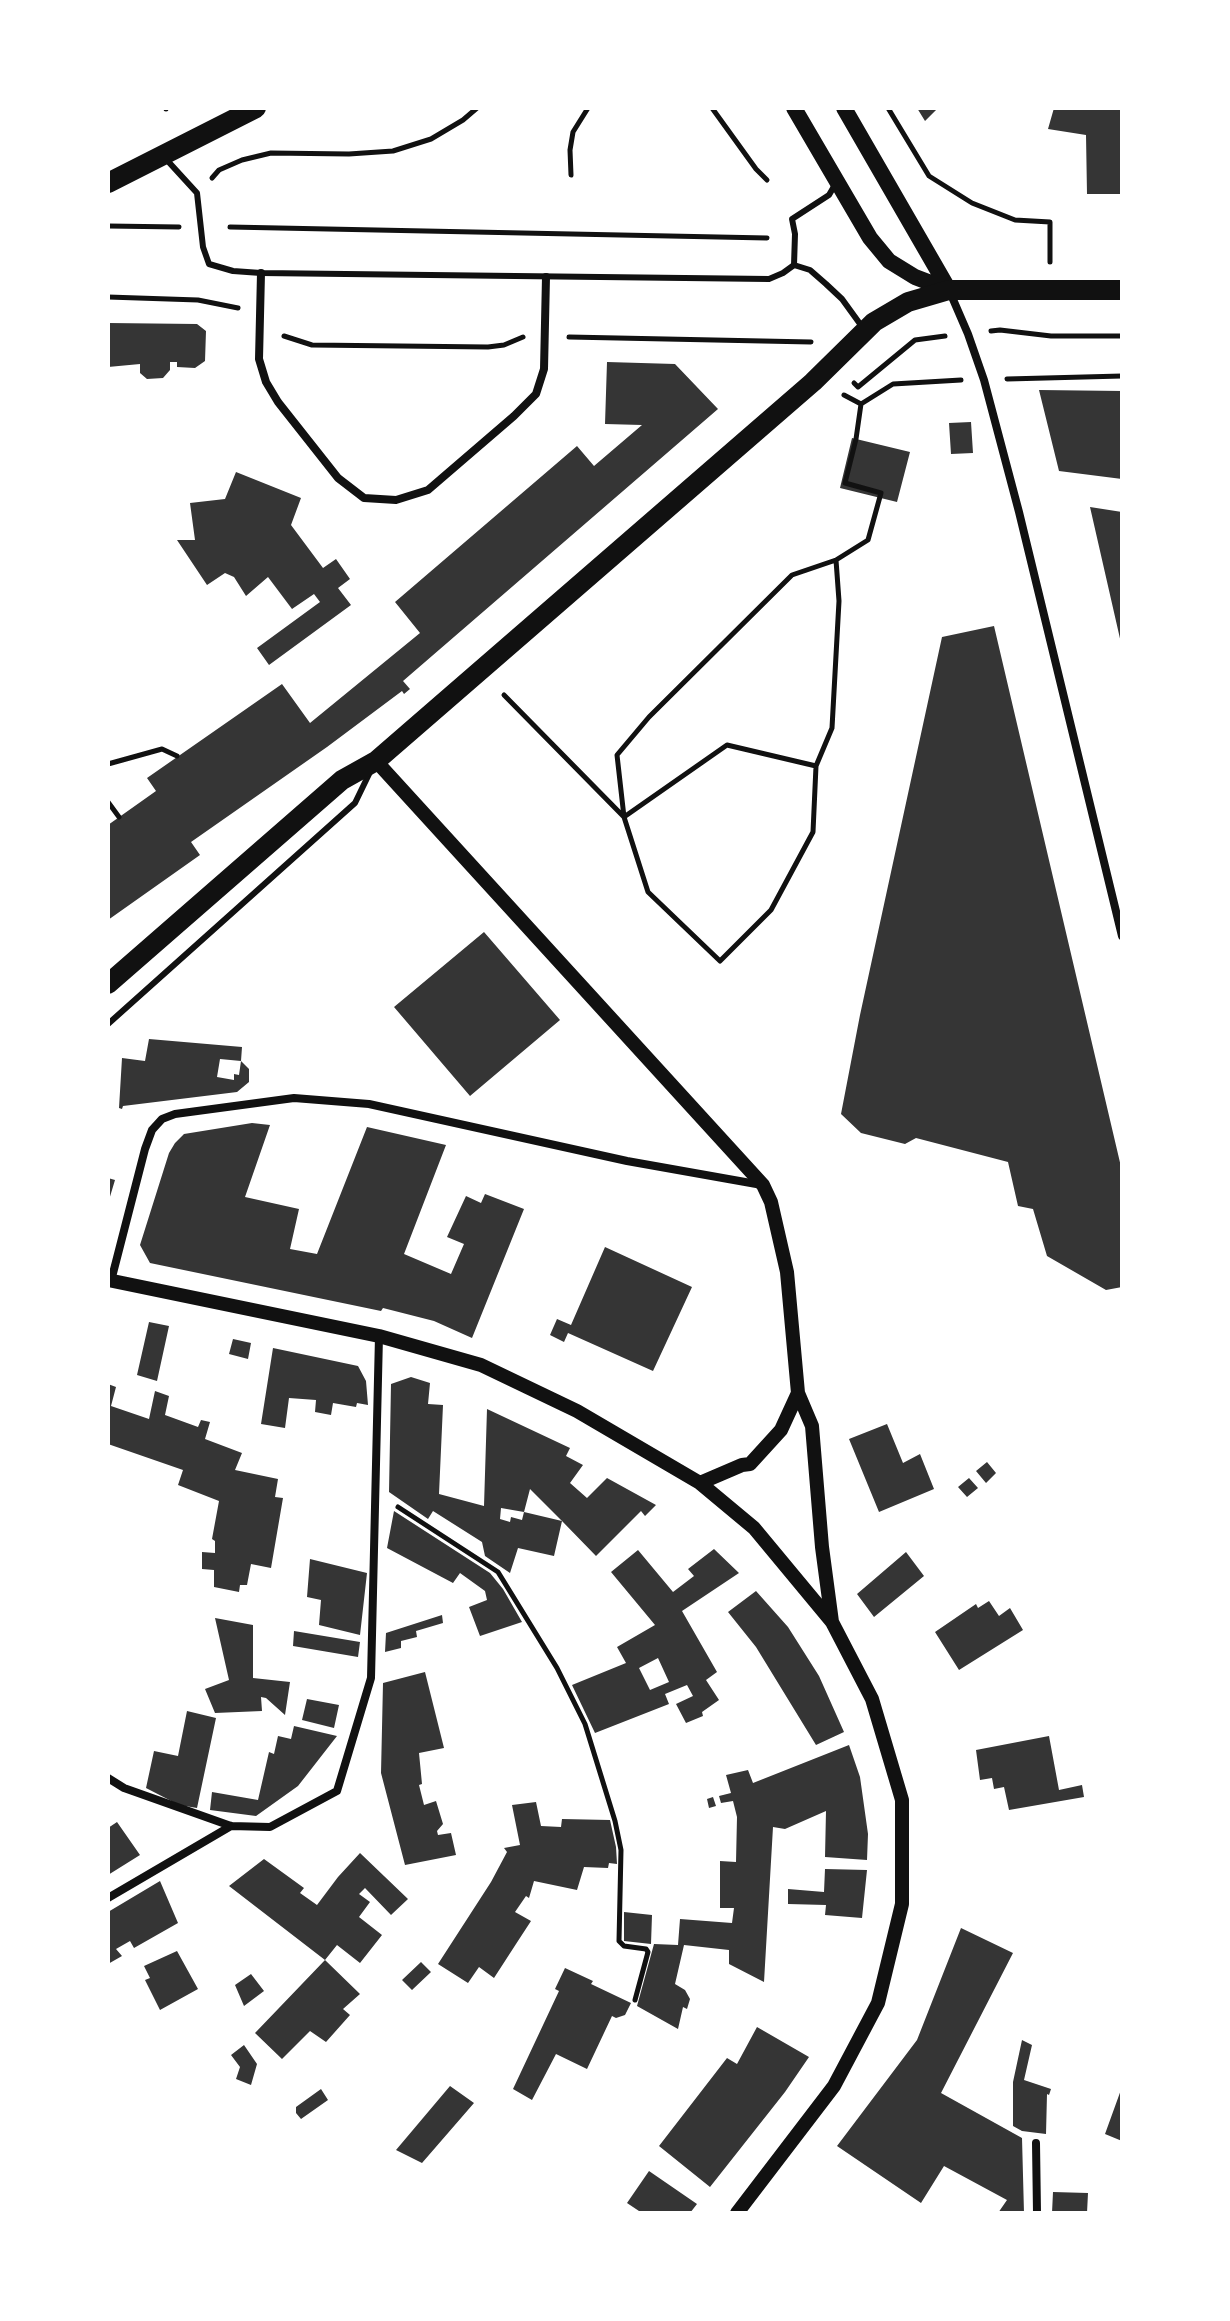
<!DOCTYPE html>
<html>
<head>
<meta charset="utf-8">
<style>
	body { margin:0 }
	#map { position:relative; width:1230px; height:2321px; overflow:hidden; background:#fff; font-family:Inter,sans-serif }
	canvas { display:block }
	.frame { position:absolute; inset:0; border:110px solid #fff; pointer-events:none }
</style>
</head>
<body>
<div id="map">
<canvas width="1230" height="2321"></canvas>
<div class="frame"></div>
</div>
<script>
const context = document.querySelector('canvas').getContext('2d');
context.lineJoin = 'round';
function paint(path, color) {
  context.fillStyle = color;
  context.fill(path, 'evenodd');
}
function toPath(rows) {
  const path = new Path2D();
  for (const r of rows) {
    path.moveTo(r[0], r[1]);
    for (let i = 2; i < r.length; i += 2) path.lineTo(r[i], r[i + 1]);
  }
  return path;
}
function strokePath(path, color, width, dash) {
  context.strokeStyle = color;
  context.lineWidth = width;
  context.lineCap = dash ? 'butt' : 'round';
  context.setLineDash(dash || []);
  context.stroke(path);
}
paint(toPath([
	[917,108,938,108,925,121],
	[1054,108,1122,108,1122,194,1087,194,1086,135,1048,129],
	[108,323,197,324,206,331,205,361,195,368,177,367,177,362,170,362,170,370,163,378,147,379,140,373,140,364,108,367],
	[607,362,675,364,718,409,403,681,410,689,404,694,402,691,327,747,191,842,200,855,108,920,108,825,156,791,147,778,282,684,310,723,420,633,395,602,577,446,594,466,642,425,605,424],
	[1039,390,1122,391,1122,479,1059,471],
	[971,422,973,453,951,454,949,423],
	[852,438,910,452,897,502,840,488],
	[236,472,301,498,291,525,323,568,336,559,350,579,338,588,351,605,269,665,257,648,320,602,314,594,292,609,268,577,246,596,234,577,225,573,207,585,177,540,195,540,190,503,225,499],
	[1090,507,1122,512,1122,643,1121,643],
	[994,626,1122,1171,1122,1287,1106,1290,1047,1256,1033,1209,1018,1206,1008,1162,916,1138,905,1144,861,1133,841,1114,860,1015,942,637],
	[484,932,560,1020,470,1096,394,1007],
	[149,1039,242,1047,241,1061,220,1059,217,1077,234,1080,234,1074,239,1075,241,1061,249,1069,249,1082,237,1092,123,1106,122,1109,119,1108,122,1058,145,1061],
	[252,1123,270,1125,245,1197,299,1209,290,1249,317,1254,367,1127,446,1145,404,1254,451,1274,464,1244,447,1237,466,1196,481,1203,485,1194,524,1209,472,1338,434,1321,383,1308,381,1311,150,1263,140,1245,169,1153,175,1143,184,1134],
	[108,1178,115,1180,109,1200,108,1200],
	[605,1247,692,1287,653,1371,568,1333,564,1342,550,1335,557,1319,571,1325],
	[149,1322,169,1326,157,1381,137,1375],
	[233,1339,251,1343,248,1359,229,1354],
	[273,1348,358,1366,366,1381,368,1405,357,1403,356,1407,333,1403,331,1415,315,1412,316,1400,289,1398,285,1428,261,1424],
	[411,1377,430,1383,428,1404,443,1405,439,1494,484,1506,487,1409,570,1448,566,1456,583,1465,570,1483,587,1498,607,1478,656,1505,645,1516,641,1511,596,1556,562,1521,554,1556,518,1548,510,1573,485,1556,482,1542,433,1511,428,1519,389,1492,391,1384],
	[530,1489,562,1521,524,1512,522,1520,511,1517,510,1522,500,1519,501,1508,524,1512],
	[108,1384,116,1387,111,1406,149,1419,155,1391,169,1396,165,1415,198,1427,201,1420,210,1422,205,1439,242,1453,235,1470,278,1479,275,1497,283,1498,271,1568,251,1564,247,1585,240,1585,239,1592,214,1587,214,1570,202,1569,202,1552,215,1553,215,1541,212,1539,219,1501,178,1485,183,1470,108,1444],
	[887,1424,903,1463,920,1454,934,1489,879,1512,849,1439],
	[987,1462,996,1473,986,1483,976,1471],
	[969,1478,978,1488,967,1497,958,1487],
	[394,1511,490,1573,503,1589,522,1622,480,1636,469,1607,487,1600,485,1591,460,1573,453,1583,387,1548],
	[714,1549,739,1573,682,1611,717,1672,706,1680,719,1700,702,1712,703,1716,686,1723,676,1704,693,1696,687,1685,665,1694,669,1704,595,1733,572,1685,626,1663,617,1647,655,1625,611,1572,638,1550,673,1592,694,1576,688,1569],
	[658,1658,669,1682,650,1690,639,1668],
	[906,1552,924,1576,874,1617,857,1594],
	[310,1559,367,1573,360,1635,319,1625,321,1600,307,1597],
	[756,1591,788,1627,819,1676,844,1732,816,1745,756,1647,728,1612],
	[989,1601,999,1616,1010,1608,1023,1630,959,1670,935,1632,976,1604,978,1608],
	[442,1615,443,1623,416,1631,417,1637,401,1641,401,1648,385,1652,386,1633],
	[215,1618,253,1625,253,1678,290,1682,285,1715,266,1698,261,1697,262,1711,215,1713,205,1689,229,1680],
	[294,1631,360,1642,358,1657,293,1646],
	[425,1672,444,1748,419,1753,422,1784,419,1785,424,1805,436,1801,443,1824,437,1831,438,1835,451,1833,456,1855,405,1865,381,1773,383,1683],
	[307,1699,339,1705,334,1728,302,1720],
	[187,1711,216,1718,197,1808,179,1805,146,1788,154,1751,178,1756],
	[294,1726,337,1736,298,1786,256,1816,210,1810,212,1792,258,1800,269,1752,274,1754,278,1736,291,1739],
	[1049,1736,1059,1790,1082,1785,1084,1797,1009,1810,1004,1787,994,1789,992,1778,980,1780,976,1750],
	[849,1745,860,1777,868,1834,867,1860,825,1857,826,1811,785,1829,773,1827,764,1982,729,1964,729,1950,684,1945,675,1984,685,1990,690,1999,687,2009,683,2007,678,2029,637,2006,654,1944,678,1945,680,1919,732,1923,734,1908,720,1908,720,1861,736,1862,737,1817,733,1801,721,1803,719,1796,731,1793,726,1775,748,1770,753,1783],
	[713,1797,716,1806,709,1808,707,1799],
	[536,1802,541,1826,561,1827,562,1819,610,1820,616,1847,617,1864,609,1863,608,1868,584,1867,577,1890,534,1881,529,1898,526,1896,515,1912,531,1921,516,1944,494,1978,479,1967,468,1983,438,1964,491,1882,507,1852,504,1848,520,1845,512,1805],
	[117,1822,140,1855,108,1875,108,1828],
	[360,1853,408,1899,391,1915,365,1888,359,1894,370,1902,359,1917,382,1935,360,1963,337,1945,325,1960,229,1886,264,1859,304,1888,300,1893,317,1905,338,1877],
	[825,1869,867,1870,862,1918,825,1915,826,1905,788,1904,788,1889,824,1892],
	[160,1881,178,1923,134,1948,130,1941,116,1949,122,1956,108,1964,108,1912],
	[624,1912,652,1915,651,1944,624,1941],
	[961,1928,1013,1953,941,2093,1022,2138,1024,2213,998,2213,1007,2200,944,2166,921,2203,837,2146,917,2040],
	[177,1951,198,1989,160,2010,145,1980,150,1978,144,1966],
	[325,1960,360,1994,343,2009,350,2015,326,2042,310,2031,282,2059,255,2033],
	[421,1962,431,1972,412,1990,402,1980],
	[565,1968,593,1981,591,1984,631,2003,625,2015,616,2018,612,2016,587,2069,556,2054,532,2100,513,2089,559,1991,555,1989],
	[251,1974,264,1991,244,2006,235,1985],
	[757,2027,809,2057,785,2092,710,2187,659,2146,727,2058,737,2064],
	[1022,2040,1032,2045,1024,2080,1051,2089,1049,2095,1047,2094,1046,2134,1022,2131,1013,2126,1013,2082],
	[244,2045,257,2064,251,2085,236,2079,240,2067,231,2055],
	[450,2086,474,2103,422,2163,396,2150],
	[1122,2087,1122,2141,1105,2134],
	[321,2089,328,2100,301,2119,296,2113,296,2107],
	[649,2171,697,2204,690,2213,642,2213,627,2203],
	[1053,2192,1088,2193,1087,2213,1052,2213]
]), '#353535');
strokePath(toPath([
	[166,108,166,109],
	[712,108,756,169,767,180],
	[888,108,929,176,972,203,1015,220,1050,222,1050,262],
	[571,175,570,150,573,132,588,108],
	[212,178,219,170,242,160,271,153,349,154,393,151,431,139,463,120,477,108],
	[108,226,179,227],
	[230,227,767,238],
	[108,297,198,300,238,308],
	[991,331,1000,330,1051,336,1122,336],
	[284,336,312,345,488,347,504,345,523,337],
	[569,337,811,342],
	[1007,379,1122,376],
	[854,383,858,387,915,340,945,336],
	[844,395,861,404,893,384,961,380],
	[836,560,868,540,881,493,845,483,856,439,861,404],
	[504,695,624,817,648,892,720,961,771,910,813,832,816,766,832,728,839,601,836,560,792,575,649,717,617,755,624,817,727,745,816,766],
	[108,764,162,749,177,756],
	[108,802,119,817],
	[398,1507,498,1572,557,1668,585,1724,615,1821,621,1850,619,1941,624,1946,646,1949,648,1952,635,2000]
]), '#111', 5);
strokePath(toPath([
	[165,158,197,193,203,247,209,264,233,271,261,273,769,279,783,273,794,265,795,234,792,219,829,195,836,183],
	[794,265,810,270,826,284,842,299,863,328],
	[108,1024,355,803,371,770]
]), '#111', 6);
strokePath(toPath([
	[261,273,259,359,266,382,278,402,338,478,364,498,396,500,428,490,514,416,536,394,544,369,546,277],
	[949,290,968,334,984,380,1019,512,1122,936],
	[111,1281,145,1149,152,1130,162,1119,175,1114,294,1098,369,1104,627,1161,762,1185],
	[108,1778,124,1788,231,1826,270,1827,337,1791,371,1678,379,1336],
	[108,1898,231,1826],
	[1036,2143,1037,2213]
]), '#111', 8);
strokePath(toPath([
	[376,761,763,1185,771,1202,787,1272,798,1393,812,1426,822,1547,832,1622],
	[108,1280,379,1336,481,1365,577,1411,700,1483,754,1528,832,1622,872,1699,902,1800,902,1904,878,2003,834,2086,737,2213],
	[700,1483,742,1465,750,1464,781,1430,798,1393]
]), '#111', 14);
strokePath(toPath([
	[794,108,870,238,889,261,915,277,949,290],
	[844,108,949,290]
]), '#111', 16);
strokePath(toPath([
	[108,183,256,108],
	[108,984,342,780,376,761,813,382,874,322,908,302,949,290,1122,290]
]), '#111', 20);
</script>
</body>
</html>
